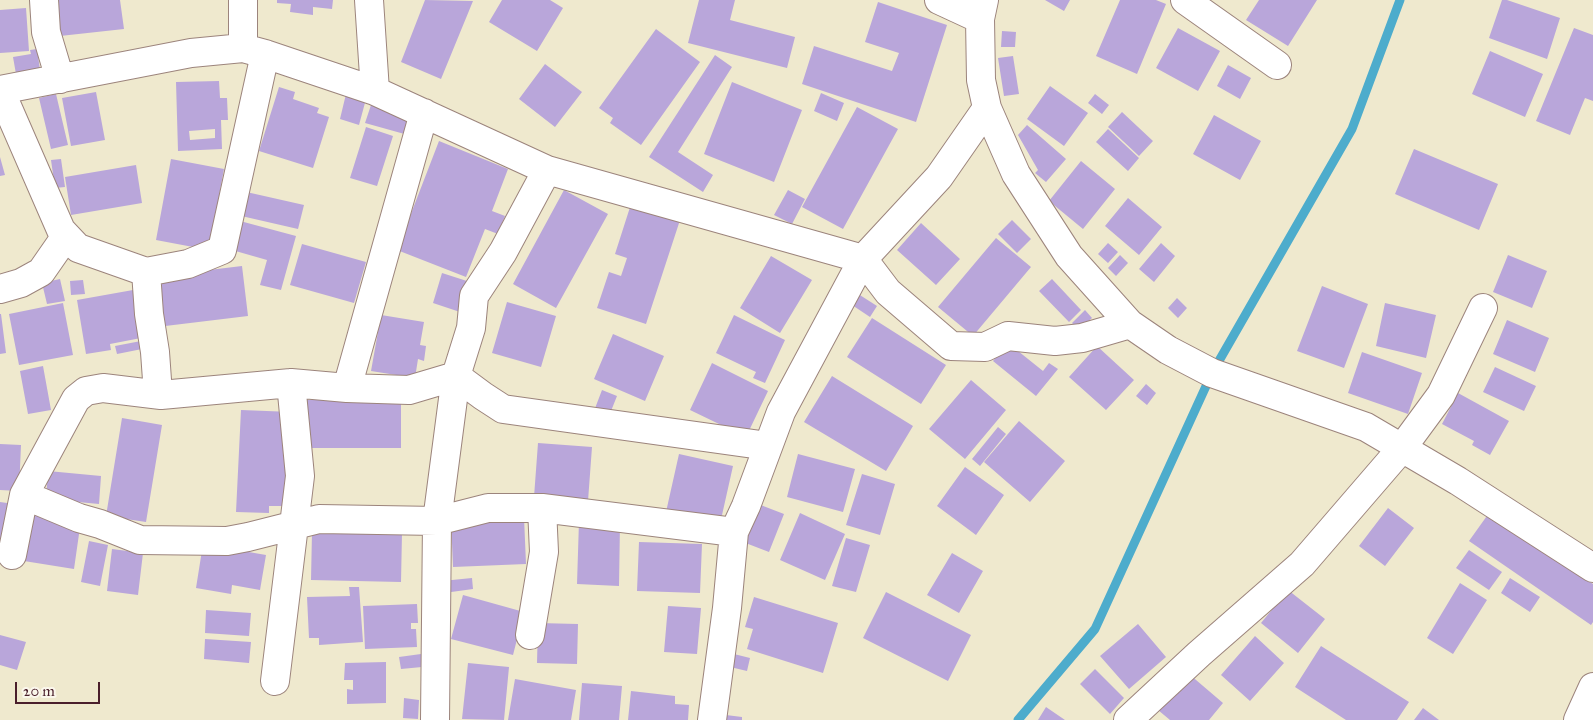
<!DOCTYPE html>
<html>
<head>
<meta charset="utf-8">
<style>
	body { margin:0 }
	#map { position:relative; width:1593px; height:720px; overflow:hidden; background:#efe9ce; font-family:"IM FELL Great Primer",serif }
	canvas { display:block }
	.scale { position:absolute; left:15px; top:682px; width:85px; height:22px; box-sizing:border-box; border:2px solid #4a1f2b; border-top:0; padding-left:6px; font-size:15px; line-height:18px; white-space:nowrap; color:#4a1f2b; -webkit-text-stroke:4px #fbf7ec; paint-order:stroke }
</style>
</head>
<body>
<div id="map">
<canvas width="1593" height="720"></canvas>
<div class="scale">20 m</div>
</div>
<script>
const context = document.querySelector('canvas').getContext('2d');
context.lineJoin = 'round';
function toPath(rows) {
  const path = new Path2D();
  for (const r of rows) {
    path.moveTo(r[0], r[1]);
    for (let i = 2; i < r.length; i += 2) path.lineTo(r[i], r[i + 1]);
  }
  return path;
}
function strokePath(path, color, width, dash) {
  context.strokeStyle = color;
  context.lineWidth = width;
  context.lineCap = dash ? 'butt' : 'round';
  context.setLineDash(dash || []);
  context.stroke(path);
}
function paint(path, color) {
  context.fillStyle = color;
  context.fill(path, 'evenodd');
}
strokePath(toPath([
	[1018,720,1095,629,1212,373,1352,129,1400,0]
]), '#4daccc', 9);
paint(toPath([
	[56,0,120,0,124,29,60,36],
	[277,0,333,0,332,9,313,7,313,15,290,12,291,4,277,3],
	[425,0,473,1,441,79,401,62],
	[502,0,550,0,563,8,537,51,489,22],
	[699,0,735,0,730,20,795,37,787,68,688,43],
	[1045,0,1070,0,1064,11],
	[1120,0,1156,0,1166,4,1137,74,1096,56],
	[1259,0,1317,0,1288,46,1246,20],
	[1502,0,1507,0,1560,18,1547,59,1489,38],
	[878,2,947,25,916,122,802,84,814,46,892,71,899,53,865,42],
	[26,8,29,51,0,53,0,10],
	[1178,28,1220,51,1198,91,1156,68],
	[1574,28,1593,35,1593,101,1585,98,1570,135,1536,121],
	[656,29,700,62,641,145,610,123,613,118,599,108],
	[1002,31,1016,32,1015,47,1001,47],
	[37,49,40,70,16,74,13,57,31,54,30,50],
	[1490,51,1543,74,1525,117,1472,94],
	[715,55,732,67,678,152,713,175,703,192,649,157],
	[1013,56,1019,94,1004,96,998,58],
	[545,64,582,92,555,127,519,99],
	[1228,65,1251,78,1240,99,1217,86],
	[219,81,220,98,227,98,228,120,221,120,222,149,178,151,176,82],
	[215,129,215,138,190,140,189,131],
	[732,82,802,110,774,182,704,154],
	[1050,86,1088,113,1064,146,1027,119],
	[279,87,295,92,293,99,319,108,317,113,329,117,313,168,259,151],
	[96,92,105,140,71,146,62,98],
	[821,93,844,103,837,121,814,111],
	[56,94,68,145,51,149,39,98],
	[346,94,366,99,359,125,340,119],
	[1095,94,1109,105,1102,114,1088,103],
	[371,105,413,117,408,135,365,123],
	[857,107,898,129,843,229,802,207],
	[1122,112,1153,141,1139,156,1108,127],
	[1214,115,1261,141,1240,180,1193,154],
	[1027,125,1066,159,1046,182,1035,173,1038,170,1018,135],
	[366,127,393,136,377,186,350,178],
	[1108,129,1139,158,1128,171,1096,142],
	[439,141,508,169,492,211,505,216,498,234,485,229,466,277,397,250],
	[1414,149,1498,184,1479,230,1395,194],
	[0,157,5,175,0,176],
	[61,159,65,187,55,188,51,160],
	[171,159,224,169,209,250,156,240],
	[1081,161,1115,189,1083,229,1049,201],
	[136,165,142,203,71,215,65,177],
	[564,190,608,214,556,308,513,284],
	[788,190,805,199,792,224,774,215],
	[242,191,304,205,298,229,237,215],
	[1128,198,1162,227,1139,255,1105,226],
	[632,201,681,217,646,324,597,308,609,272,621,276,627,258,615,254],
	[1012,220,1031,239,1017,253,998,234],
	[240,221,296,236,281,290,260,285,267,260,232,250],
	[921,223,960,259,936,285,897,250],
	[996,238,1031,267,973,336,938,307],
	[1108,243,1118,252,1108,263,1098,254],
	[1161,243,1175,256,1154,282,1139,269],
	[302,244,366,262,354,303,290,285],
	[1120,255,1128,263,1116,276,1108,268],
	[1508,255,1547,271,1532,308,1493,292],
	[771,256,812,280,780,333,740,308],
	[242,266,248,316,157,327,151,277],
	[442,273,470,282,460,312,433,303],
	[60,279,65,301,47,304,42,283],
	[1052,279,1081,310,1069,322,1039,291],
	[83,280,85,294,71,295,70,281],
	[1322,286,1368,304,1344,368,1297,351],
	[133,290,141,338,110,344,111,350,86,354,77,300],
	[852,290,877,306,870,317,846,301],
	[1177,298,1187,308,1178,318,1168,308],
	[507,302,556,316,541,367,492,353],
	[63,303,73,355,19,365,9,314],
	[1385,303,1436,315,1426,358,1376,346],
	[1085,310,1092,318,1079,330,1072,323],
	[0,314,1,314,6,353,0,354],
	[381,315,424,322,420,345,426,346,424,361,418,359,415,378,371,371],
	[734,315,785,340,765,383,753,378,756,372,716,353],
	[872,318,946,365,921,404,847,357],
	[1507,320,1549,338,1535,372,1493,354],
	[613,334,664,356,645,401,594,379],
	[141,341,142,349,117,354,115,346],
	[1008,343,1043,371,1049,363,1058,369,1036,396,993,361],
	[1097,346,1134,380,1106,410,1069,377],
	[1362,352,1422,373,1408,414,1348,393],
	[712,363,768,391,746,437,690,410],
	[43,366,51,410,28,414,20,371],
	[1495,367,1536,386,1524,411,1483,392],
	[832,376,913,426,886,471,804,422],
	[971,380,1006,410,965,459,929,429],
	[1146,384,1156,393,1147,405,1136,396],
	[602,390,617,396,609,416,594,411],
	[1458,393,1509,421,1490,455,1472,445,1474,441,1442,424],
	[401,399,401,448,305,448,305,400],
	[241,410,292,412,288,506,269,506,269,513,236,512],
	[122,418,162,425,146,522,106,516],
	[1019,421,1065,461,1030,502,984,462],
	[998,427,1006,434,980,466,972,459],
	[538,443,592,447,588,501,534,497],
	[0,444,21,445,19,491,0,490],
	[679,454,733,466,720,524,666,512],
	[798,454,855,469,843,512,787,497],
	[965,467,1004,495,976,535,937,506],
	[48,471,101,476,99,504,46,499],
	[862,474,895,484,880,535,846,525],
	[0,502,14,504,0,556],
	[758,504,784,514,769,552,743,542],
	[1388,508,1414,528,1385,566,1359,546],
	[32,513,81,520,74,569,24,561],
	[800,513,845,534,825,580,780,560],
	[1489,513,1593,584,1593,622,1591,625,1469,541],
	[524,517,526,564,453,567,451,519],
	[579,521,620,523,619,586,577,584],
	[312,532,402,533,401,582,311,580],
	[846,538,870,545,856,592,832,586],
	[89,541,108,545,100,586,81,582],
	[639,542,702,544,700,593,637,591],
	[203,544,266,555,260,590,232,585,231,594,196,588],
	[112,549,143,553,138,595,107,591],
	[1469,550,1502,572,1489,590,1456,568],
	[952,553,983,571,959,613,927,595],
	[472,578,473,589,444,593,442,581],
	[1510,578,1540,597,1530,612,1501,593],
	[1460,583,1487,600,1453,654,1427,638],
	[349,587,359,587,363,642,319,645,319,638,309,638,307,597,350,596],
	[1288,590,1325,619,1298,653,1261,623],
	[886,592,971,635,948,681,863,638],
	[463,595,524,612,513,655,451,639],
	[754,597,838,623,823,673,747,649,753,629,745,627],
	[417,604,418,623,411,623,411,629,416,629,417,647,365,649,363,606],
	[668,606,701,608,697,654,664,652],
	[206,610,251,613,249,636,205,633],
	[538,623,578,624,577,664,537,663],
	[1138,624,1166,657,1129,689,1100,656],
	[0,635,26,642,17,670,0,665],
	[1255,636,1284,663,1250,701,1221,675],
	[205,639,251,642,249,663,204,659],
	[1321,646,1409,702,1397,720,1346,720,1295,687],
	[730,653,750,658,747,671,726,666],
	[421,654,422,667,401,669,399,657],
	[386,662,386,703,347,704,347,689,353,690,353,680,344,680,345,663],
	[468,663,509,667,504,720,462,719],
	[1095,669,1124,698,1110,714,1080,684],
	[1189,674,1223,703,1209,720,1170,720,1158,710],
	[515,679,576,690,571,720,508,720],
	[582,683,622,686,619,720,579,720],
	[631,691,675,696,675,704,689,705,688,720,628,720],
	[404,698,419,700,418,719,403,718],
	[1046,707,1065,720,1038,720],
	[1423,708,1439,720,1414,720],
	[726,715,742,717,742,720,725,720]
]), '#b9a6da');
const minor = toPath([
	[44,0,46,32,60,79],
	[243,0,243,48],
	[369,0,375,91],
	[939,0,980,19],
	[984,0,980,19,981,80,987,108,1016,174,1069,256,1130,324,1168,350,1212,373,1366,427,1458,481,1593,568],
	[1185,0,1277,65],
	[265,54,222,250,188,264,146,272,78,248,61,230,0,90,191,53,243,48,265,54,375,91,547,170,863,259,888,292,951,346,985,347,1008,336,1055,341,1082,338,1130,324],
	[146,272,149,314,155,352,158,394],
	[0,289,21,283,41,272,66,236],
	[347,388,424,113],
	[24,495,79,518,100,524,140,540,227,541,248,537,319,519,437,521,488,508,542,508,734,532],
	[12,555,24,495,76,399,86,391,103,388,161,395,291,383,347,388,409,390,456,376,483,396,503,409,768,446],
	[530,635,544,552,542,508],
	[275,681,300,476,291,383],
	[435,720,437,521,456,376,471,328,474,296,503,252,547,170],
	[712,720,727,608,734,532,746,506,781,412,863,259,939,177,987,108],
	[1128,720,1199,654,1302,564,1402,448,1441,395,1483,308],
	[1578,720,1593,687]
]);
strokePath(minor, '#9c847c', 30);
strokePath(minor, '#fff', 28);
</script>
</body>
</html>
